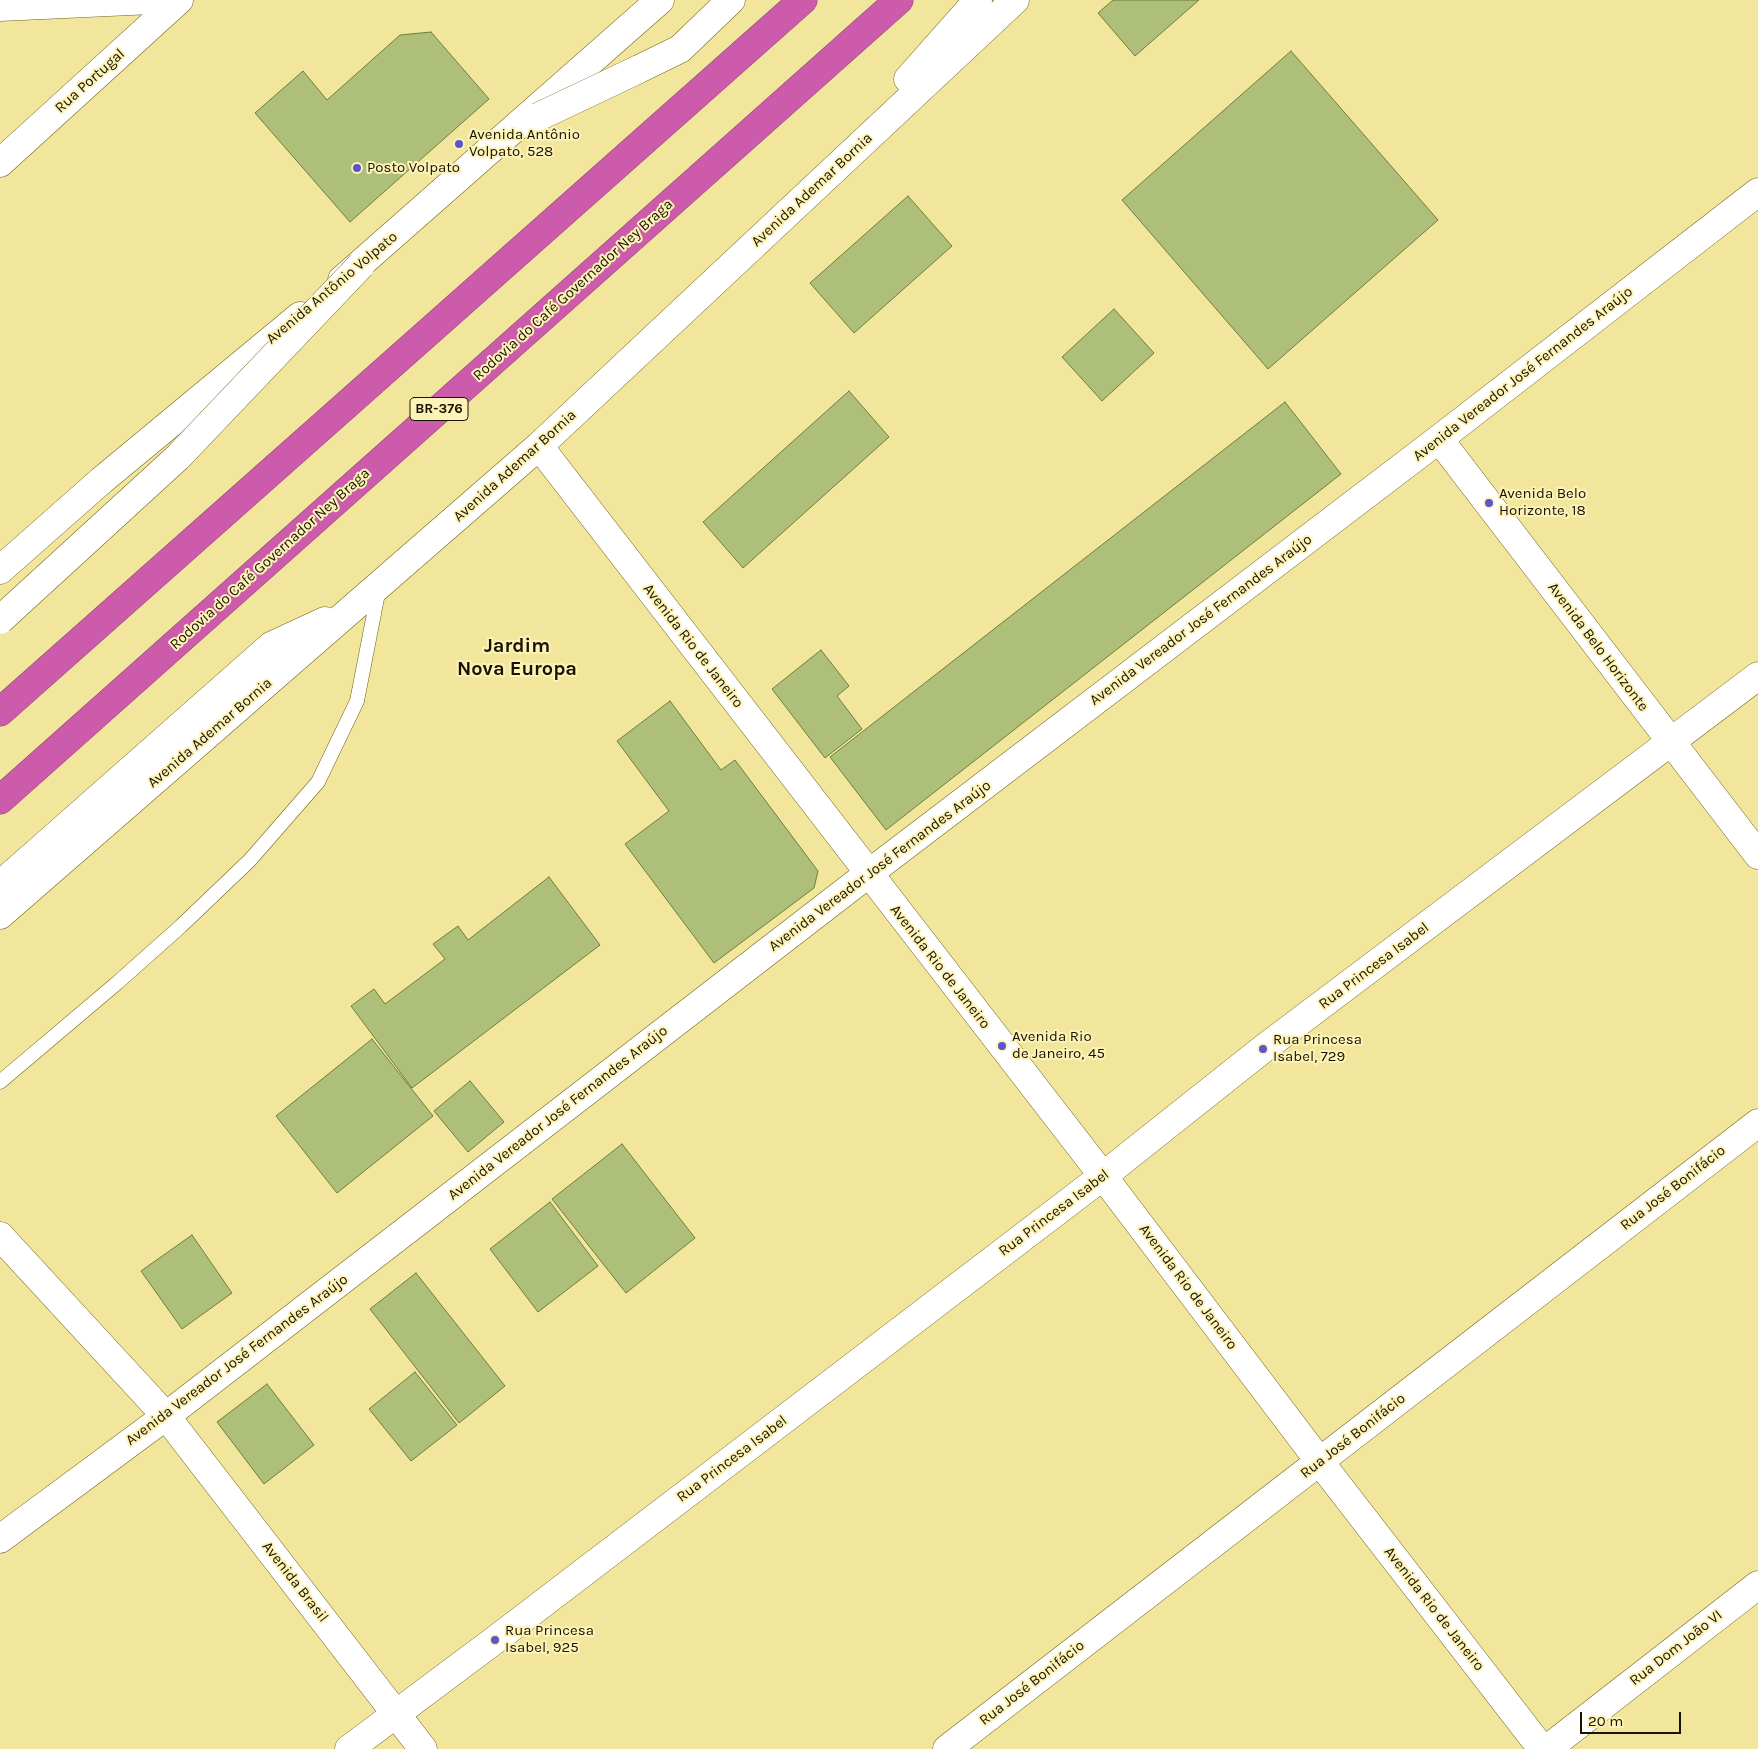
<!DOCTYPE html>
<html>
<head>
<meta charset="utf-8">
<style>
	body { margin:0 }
	#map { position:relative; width:1758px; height:1749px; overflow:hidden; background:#f2e69d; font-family:Karla,sans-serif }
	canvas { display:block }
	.scale { position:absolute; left:1580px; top:1712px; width:101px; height:22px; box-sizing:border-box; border:2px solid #191400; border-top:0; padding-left:6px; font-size:15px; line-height:18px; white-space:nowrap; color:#191400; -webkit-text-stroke:4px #fdf3b9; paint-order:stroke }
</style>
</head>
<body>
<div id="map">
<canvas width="1758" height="1749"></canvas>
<div class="scale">20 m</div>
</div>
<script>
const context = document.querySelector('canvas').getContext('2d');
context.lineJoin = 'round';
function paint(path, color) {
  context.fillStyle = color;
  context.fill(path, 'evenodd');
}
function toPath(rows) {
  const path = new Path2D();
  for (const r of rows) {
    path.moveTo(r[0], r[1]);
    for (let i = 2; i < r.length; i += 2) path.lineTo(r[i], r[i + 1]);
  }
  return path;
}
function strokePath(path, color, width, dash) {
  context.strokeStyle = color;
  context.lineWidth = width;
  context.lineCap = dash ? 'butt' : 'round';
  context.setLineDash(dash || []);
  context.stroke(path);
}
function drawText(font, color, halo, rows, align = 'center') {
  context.font = font + ' Karla,sans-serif';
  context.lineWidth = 4;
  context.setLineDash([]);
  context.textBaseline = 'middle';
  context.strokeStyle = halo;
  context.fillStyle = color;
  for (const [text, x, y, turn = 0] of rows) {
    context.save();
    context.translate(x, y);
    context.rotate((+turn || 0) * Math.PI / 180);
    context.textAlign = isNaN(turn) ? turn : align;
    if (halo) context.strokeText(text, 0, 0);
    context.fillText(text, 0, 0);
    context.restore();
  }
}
const building = toPath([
	[1113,0,1199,0,1135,56,1098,13,1113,0],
	[431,32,489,99,350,222,255,113,303,71,327,100,400,35,431,32],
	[1291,51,1438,220,1268,369,1122,200,1291,51],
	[908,196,952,246,854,333,810,283,908,196],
	[1114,309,1154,353,1102,401,1062,357,1114,309],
	[849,391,889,437,743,568,703,522,849,391],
	[1285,402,1341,474,886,830,830,757,1285,402],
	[821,650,849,686,837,696,862,729,825,758,772,689,821,650],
	[670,701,721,770,735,760,818,871,814,888,714,963,625,844,669,811,617,741,670,701],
	[549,877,600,945,412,1088,351,1006,374,989,385,1004,445,959,433,944,458,926,468,940,549,877],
	[372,1039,433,1116,337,1193,276,1116,372,1039],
	[470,1081,504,1122,468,1152,434,1111,470,1081],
	[622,1144,695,1238,626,1293,552,1199,622,1144],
	[550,1202,598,1266,538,1312,490,1249,550,1202],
	[192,1235,232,1293,182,1329,141,1271,192,1235],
	[416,1273,505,1386,459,1423,370,1309,416,1273],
	[415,1372,457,1425,411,1461,369,1409,415,1372],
	[267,1384,314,1445,264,1484,217,1422,267,1384]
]);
paint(building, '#adbf78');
strokePath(building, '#6f7d3b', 1);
const service = toPath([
	[0,1082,117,983,181,926,250,860,318,782,357,701,379,588]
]);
const minor = toPath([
	[0,163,179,0],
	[1439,439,1758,855],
	[539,446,1103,1176,1320,1462,1542,1749],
	[0,1539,166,1416,868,874,1439,439,1758,192],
	[349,1749,495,1640,1103,1176,1263,1049,1758,676],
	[947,1749,1758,1123],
	[1547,1749,1758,1585]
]);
const tertiary = toPath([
	[0,7,152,0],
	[637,70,680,49,731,0],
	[908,79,978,0],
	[342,280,660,0],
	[0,570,102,480,300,316],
	[0,885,271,646,325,621],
	[0,915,539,446,1015,0],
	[0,1236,166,1416,423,1749]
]);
const motorway = toPath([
	[0,712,803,0],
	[0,800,899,0]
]);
strokePath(service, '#706418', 15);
strokePath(minor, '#706418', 29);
strokePath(tertiary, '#706418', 29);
strokePath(motorway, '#8d436f', 29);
strokePath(service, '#fff', 14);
strokePath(minor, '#fff', 28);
strokePath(tertiary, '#fff', 28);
strokePath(motorway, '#cc5cab', 28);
const tertiaryBridge = toPath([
	[538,117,637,70],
	[0,620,178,457,361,265]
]);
strokePath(tertiaryBridge, '#706418', 29, []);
strokePath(tertiaryBridge, '#fff', 28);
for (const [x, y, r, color] of [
	[459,144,5,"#5955cc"],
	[357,168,5,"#5955cc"],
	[1489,503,5,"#5955cc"],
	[1002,1046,5,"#5955cc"],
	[1263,1049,5,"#5955cc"],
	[495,1640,5,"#5955cc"]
]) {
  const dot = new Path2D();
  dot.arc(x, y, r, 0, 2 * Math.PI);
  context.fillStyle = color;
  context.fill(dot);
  strokePath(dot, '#fdf3b9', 2);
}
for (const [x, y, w] of [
	[439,409,58]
]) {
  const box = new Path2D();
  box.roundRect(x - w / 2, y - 11.5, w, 23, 4);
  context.fillStyle = '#fdf3b9';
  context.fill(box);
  strokePath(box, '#191400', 1);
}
drawText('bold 14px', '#191400', null, [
	["BR-376",439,409]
]);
drawText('15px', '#191400', '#fdf3b9', [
	["Rua Portugal",90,81,-42],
	["Avenida Ademar Bornia",812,190,-43],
	["Avenida Antônio Volpato",332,288,-40],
	["Rodovia do Café Governador Ney Braga",573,290,-42],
	["Avenida Vereador José Fernandes Araújo",1523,374,-38],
	["Avenida Ademar Bornia",515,466,-42],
	["Rodovia do Café Governador Ney Braga",270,559,-42],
	["Avenida Vereador José Fernandes Araújo",1201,620,-37],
	["Avenida Rio de Janeiro",693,646,52],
	["Avenida Belo Horizonte",1598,647,53],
	["Avenida Ademar Bornia",210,733,-41],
	["Avenida Vereador José Fernandes Araújo",880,866,-37],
	["Rua Princesa Isabel",1374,966,-37],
	["Avenida Rio de Janeiro",940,967,52],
	["Avenida Vereador José Fernandes Araújo",558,1113,-38],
	["Rua José Bonifácio",1673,1188,-38],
	["Rua Princesa Isabel",1054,1213,-37],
	["Avenida Rio de Janeiro",1188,1287,53],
	["Avenida Vereador José Fernandes Araújo",237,1360,-37],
	["Rua José Bonifácio",1353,1436,-38],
	["Rua Princesa Isabel",732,1459,-37],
	["Avenida Brasil",295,1582,52],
	["Avenida Rio de Janeiro",1434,1609,52],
	["Rua Dom João VI",1676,1648,-38],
	["Rua José Bonifácio",1032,1683,-38]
]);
drawText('15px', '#191400', '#fdf3b9', [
	["Avenida Antônio",469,135],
	["Volpato, 528",469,152],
	["Posto Volpato",367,168],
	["Avenida Belo",1499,494],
	["Horizonte, 18",1499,511],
	["Avenida Rio",1012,1037],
	["de Janeiro, 45",1012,1054],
	["Rua Princesa",1273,1040],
	["Isabel, 729",1273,1057],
	["Rua Princesa",505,1631],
	["Isabel, 925",505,1648]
], 'left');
drawText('bold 20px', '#191400', '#fdf3b9', [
	["Jardim",517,646],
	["Nova Europa",517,669]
]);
</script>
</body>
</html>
